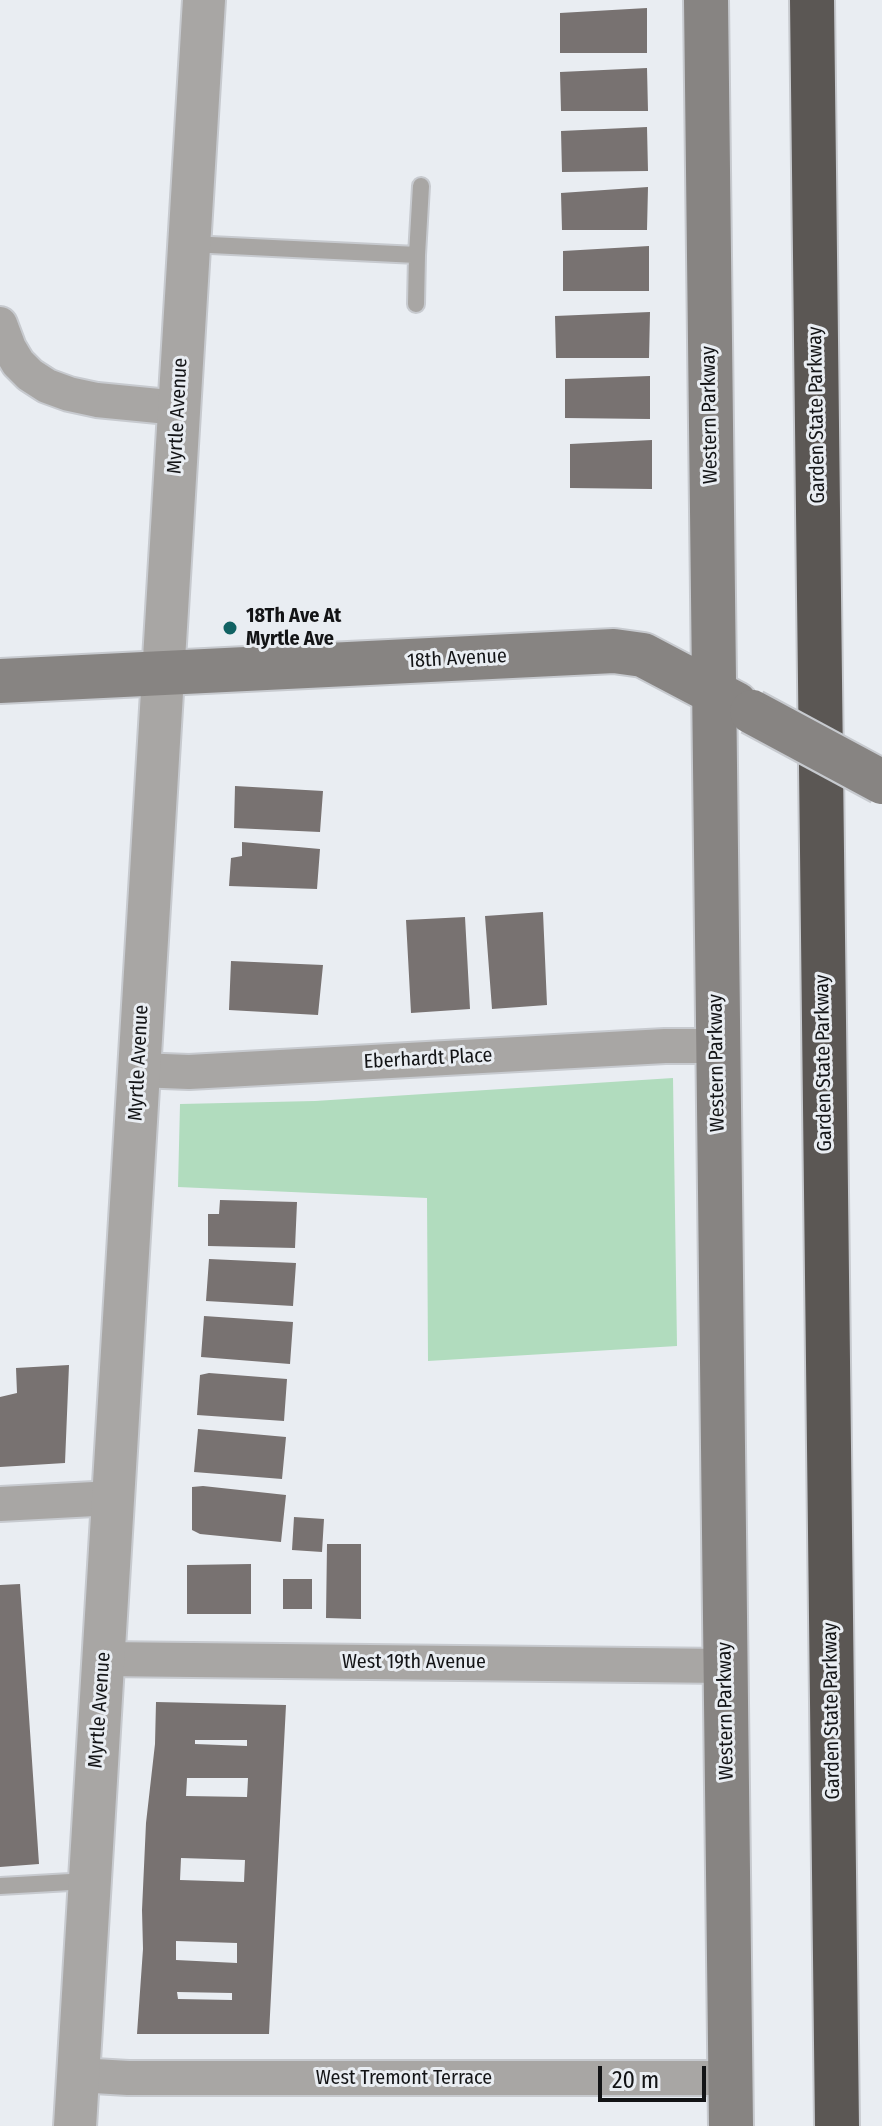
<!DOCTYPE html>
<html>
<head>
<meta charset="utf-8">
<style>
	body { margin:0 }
	#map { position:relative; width:882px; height:2126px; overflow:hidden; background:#e9edf2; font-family:"Fira Sans Condensed",sans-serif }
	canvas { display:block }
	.scale { position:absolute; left:598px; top:2066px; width:108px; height:36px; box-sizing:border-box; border:4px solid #131416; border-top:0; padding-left:10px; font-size:24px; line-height:28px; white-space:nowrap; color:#131416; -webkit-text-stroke:6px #e9edf2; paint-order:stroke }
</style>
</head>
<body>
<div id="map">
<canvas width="882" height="2126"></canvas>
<div class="scale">20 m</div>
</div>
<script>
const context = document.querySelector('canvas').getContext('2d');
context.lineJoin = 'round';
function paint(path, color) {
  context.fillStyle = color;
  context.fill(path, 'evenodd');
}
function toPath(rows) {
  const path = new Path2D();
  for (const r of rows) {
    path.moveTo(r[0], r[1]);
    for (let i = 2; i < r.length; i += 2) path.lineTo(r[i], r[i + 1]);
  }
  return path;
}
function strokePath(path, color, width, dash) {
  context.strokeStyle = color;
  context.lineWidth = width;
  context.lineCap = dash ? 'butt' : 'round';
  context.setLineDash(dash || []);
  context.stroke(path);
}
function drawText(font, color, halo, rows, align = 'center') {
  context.font = font + ' "Fira Sans Condensed",sans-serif';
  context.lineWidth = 6;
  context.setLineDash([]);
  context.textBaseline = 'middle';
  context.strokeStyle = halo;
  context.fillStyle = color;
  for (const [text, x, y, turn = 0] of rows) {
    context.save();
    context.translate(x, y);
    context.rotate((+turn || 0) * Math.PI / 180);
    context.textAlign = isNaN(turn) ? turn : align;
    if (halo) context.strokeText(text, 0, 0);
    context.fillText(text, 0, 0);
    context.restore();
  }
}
paint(toPath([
	[673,1078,677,1346,428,1361,427,1198,178,1187,180,1104,315,1101]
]), '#b1dcbe');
paint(toPath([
	[647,8,647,53,560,53,560,13],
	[647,68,648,111,561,111,560,72],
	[647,127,648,171,562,172,561,131],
	[648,187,647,230,562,230,561,193],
	[649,246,649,291,563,291,563,251],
	[650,312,649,358,556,358,555,316],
	[650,376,650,419,565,418,565,379],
	[652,440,652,489,570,488,570,444],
	[235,786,323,791,320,832,234,828],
	[242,842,320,849,317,889,229,886,231,858,242,856],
	[543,912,547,1005,492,1009,485,916],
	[465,917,470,1009,411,1013,406,920],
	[231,961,323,965,318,1015,229,1010],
	[220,1200,297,1202,295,1248,208,1246,208,1214,219,1214],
	[209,1259,296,1263,293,1306,206,1301],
	[204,1316,293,1322,290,1364,201,1357],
	[69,1365,65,1463,0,1467,0,1397,17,1393,16,1368],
	[209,1373,287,1379,284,1421,197,1415,200,1375],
	[198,1429,286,1437,282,1479,194,1472],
	[203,1486,286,1495,281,1542,200,1534,192,1530,192,1487],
	[294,1517,324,1519,322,1552,292,1550],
	[327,1544,361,1544,361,1619,326,1618],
	[251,1564,251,1614,187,1614,187,1565],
	[283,1579,312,1579,312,1609,283,1609],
	[20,1584,39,1864,0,1867,0,1585],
	[156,1702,286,1705,269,2034,137,2034,143,1949,142,1910,146,1823,155,1744],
	[195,1740,247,1740,247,1746,195,1744],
	[187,1778,248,1778,247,1797,186,1796],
	[181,1858,245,1860,244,1882,180,1880],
	[176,1941,237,1943,237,1963,176,1960],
	[177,1992,232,1993,232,2000,178,1999]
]), '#787271');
const service = toPath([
	[190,244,417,255,416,304],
	[417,255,421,186],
	[0,1886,88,1881]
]);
const minor = toPath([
	[0,324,9,348,18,363,30,375,47,386,69,394,97,400,179,408],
	[138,1070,189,1072,665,1046,717,1046],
	[0,1504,113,1498],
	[103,1659,726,1666],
	[78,2075,128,2078,730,2078]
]);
const tertiary = toPath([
	[75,2126,204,0]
]);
const secondary = toPath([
	[706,0,731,2126],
	[0,681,614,651,643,655,736,704]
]);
const motorway = toPath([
	[812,0,837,2126]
]);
strokePath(service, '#c7cacf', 20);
strokePath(minor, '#c7cacf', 38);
strokePath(tertiary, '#c7cacf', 46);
strokePath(secondary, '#c7cacf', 48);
strokePath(motorway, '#c7cacf', 48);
strokePath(service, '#a8a6a4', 16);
strokePath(minor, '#a8a6a4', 34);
strokePath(tertiary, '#a8a6a4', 42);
strokePath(secondary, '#878482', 44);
strokePath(motorway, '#5b5754', 44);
const secondaryBridge = toPath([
	[752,712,882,782]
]);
strokePath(secondaryBridge, '#c7cacf', 48, []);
strokePath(secondaryBridge, '#878482', 44);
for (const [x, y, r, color] of [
	[230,628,8,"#116263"]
]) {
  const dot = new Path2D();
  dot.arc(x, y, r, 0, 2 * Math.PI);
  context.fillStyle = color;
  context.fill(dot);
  strokePath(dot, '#e9edf2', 3);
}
drawText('20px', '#131416', '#e9edf2', [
	["Western Parkway",710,415,-91],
	["Garden State Parkway",817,415,-91],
	["Myrtle Avenue",178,416,-87],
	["18th Avenue",457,659,-3],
	["Eberhardt Place",428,1059,-3],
	["Myrtle Avenue",139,1063,-87],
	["Western Parkway",717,1063,-91],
	["Garden State Parkway",824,1063,-91],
	["West 19th Avenue",414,1662],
	["Myrtle Avenue",100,1710,-86],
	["Western Parkway",726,1711,-91],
	["Garden State Parkway",832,1711,-91],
	["West Tremont Terrace",404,2078]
]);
drawText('bold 20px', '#131416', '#e9edf2', [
	["18Th Ave At",246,616],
	["Myrtle Ave",246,639]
], 'left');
</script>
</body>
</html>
